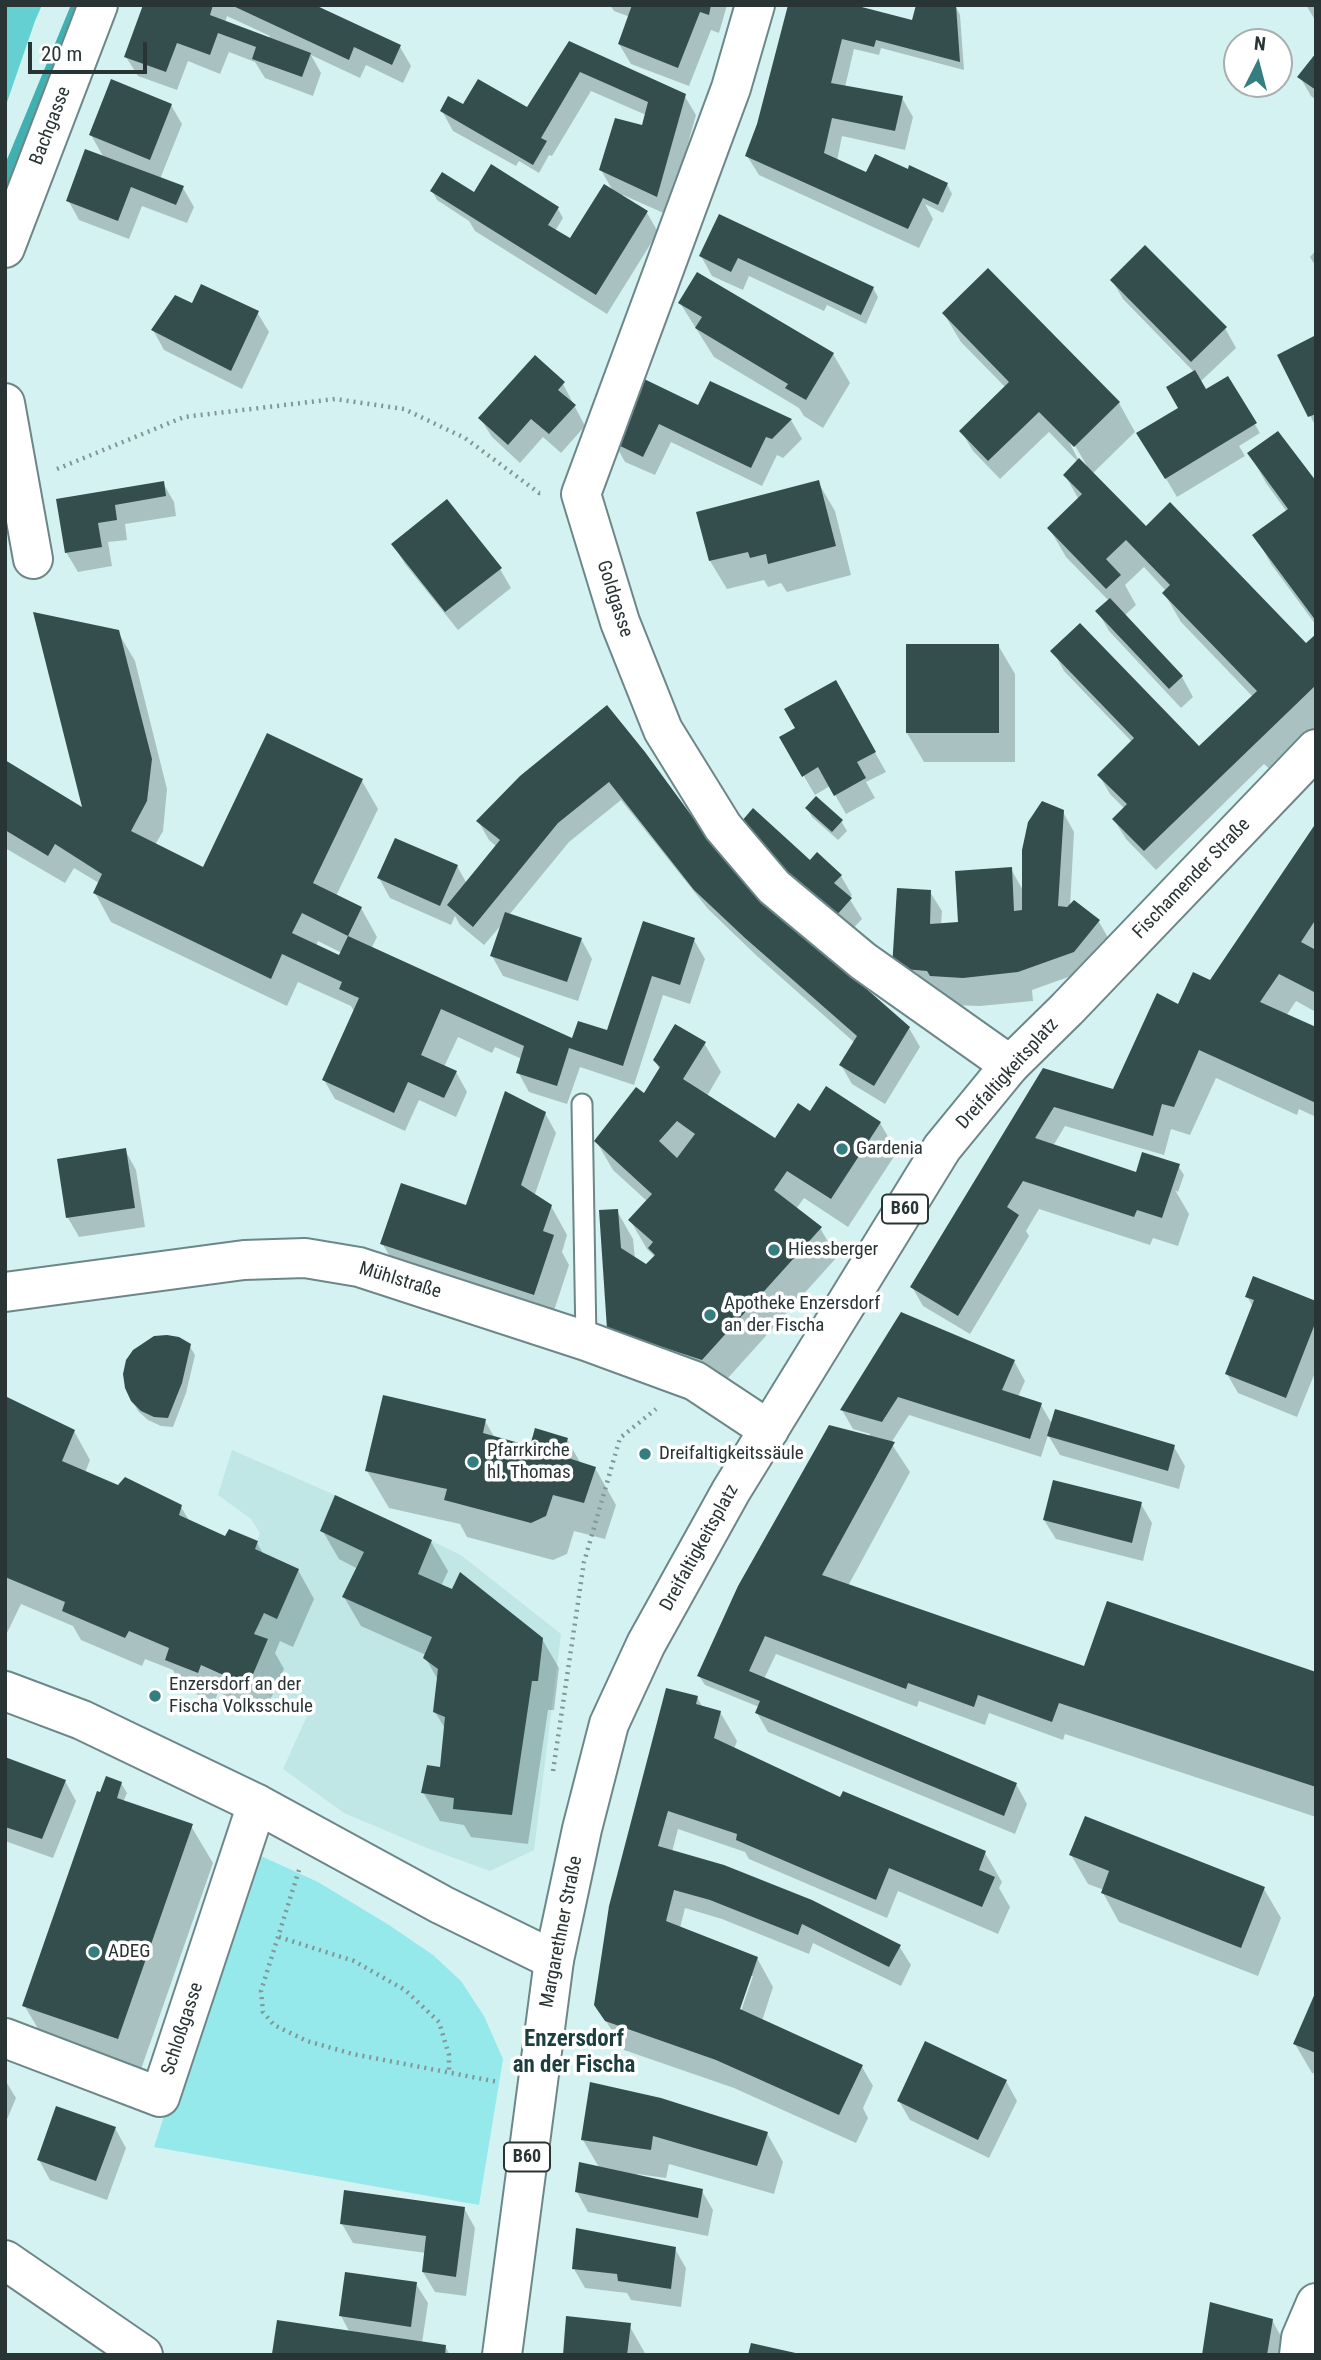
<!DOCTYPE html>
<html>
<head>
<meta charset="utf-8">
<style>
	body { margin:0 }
	#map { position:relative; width:1321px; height:2360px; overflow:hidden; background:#d5f2f2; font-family:"Roboto Condensed",sans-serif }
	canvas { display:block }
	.frame { position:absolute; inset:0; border:7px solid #293434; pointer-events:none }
	.north { position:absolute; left:1223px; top:28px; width:70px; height:70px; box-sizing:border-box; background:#fff; border:2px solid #a9aeae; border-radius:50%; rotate:6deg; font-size:19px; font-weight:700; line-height:28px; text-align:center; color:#293434 }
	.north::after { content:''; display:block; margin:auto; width:24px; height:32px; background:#357e7f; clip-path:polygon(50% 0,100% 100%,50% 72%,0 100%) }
	.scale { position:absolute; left:28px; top:42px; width:119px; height:32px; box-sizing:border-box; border:4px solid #293434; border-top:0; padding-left:9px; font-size:21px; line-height:24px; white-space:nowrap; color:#293434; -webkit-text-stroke:5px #fff; paint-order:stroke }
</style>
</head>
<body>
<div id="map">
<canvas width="1321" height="2360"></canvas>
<div class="frame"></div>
<div class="north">N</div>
<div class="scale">20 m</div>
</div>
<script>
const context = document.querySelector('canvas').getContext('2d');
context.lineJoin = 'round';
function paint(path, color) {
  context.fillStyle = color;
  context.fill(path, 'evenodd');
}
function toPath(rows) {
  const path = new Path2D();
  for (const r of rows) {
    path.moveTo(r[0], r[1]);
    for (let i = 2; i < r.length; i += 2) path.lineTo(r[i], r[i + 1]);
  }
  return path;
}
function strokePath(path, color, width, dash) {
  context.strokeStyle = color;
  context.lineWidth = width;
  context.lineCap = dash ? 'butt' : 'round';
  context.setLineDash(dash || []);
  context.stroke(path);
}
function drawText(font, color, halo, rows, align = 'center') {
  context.font = font + ' "Roboto Condensed",sans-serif';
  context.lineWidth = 7;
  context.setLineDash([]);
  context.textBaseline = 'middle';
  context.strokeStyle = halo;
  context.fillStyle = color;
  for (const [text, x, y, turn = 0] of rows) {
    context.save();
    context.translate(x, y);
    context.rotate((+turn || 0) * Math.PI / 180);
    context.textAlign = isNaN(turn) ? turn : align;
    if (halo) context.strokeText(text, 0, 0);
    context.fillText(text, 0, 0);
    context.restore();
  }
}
paint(toPath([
	[232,1450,335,1495,461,1555,561,1634,534,1850,490,1871,427,1848,344,1813,283,1769,308,1714,248,1686,268,1640,254,1634,264,1613,277,1618,299,1569,255,1549,260,1533,251,1519,218,1495]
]), '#c0e6e6');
paint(toPath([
	[250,1851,318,1882,389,1925,433,1955,461,1981,484,2016,503,2059,479,2205,154,2147]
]), '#96e9ea');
paint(toPath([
	[5,5,42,5,35,21,5,108]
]), '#65d0d1');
paint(toPath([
	[145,5,321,5,319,9,400,47,411,66,403,83,366,65,360,78,311,55,321,73,313,96,265,78,255,62,229,52,220,74,188,61,177,90,138,76,126,57],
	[227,16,270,36,268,39,225,23],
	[610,5,727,5,719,33,711,30,689,86,631,64,619,44,630,17,614,11],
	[790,5,913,22,955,5,960,15,964,70,881,48,879,55,854,49,845,87,902,98,913,117,905,150,842,136,837,161,871,176,908,171,947,184,952,194,943,213,925,204,933,219,919,248,759,175,747,156,759,124],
	[1306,5,1316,5,1316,21,1315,20],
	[570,43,684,95,696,115,668,215,623,195,622,197,647,213,658,232,607,314,475,231,469,221,437,200,432,191,473,193,558,209,563,218,555,231,571,241,613,191,601,170,643,127,646,115,591,91,552,156,549,155,539,173,519,161,516,166,453,131,442,111,464,107,528,109],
	[1316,55,1316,100,1311,96,1300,77],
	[171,105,182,124,160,179,183,188,194,207,187,223,142,206,129,239,79,220,68,200,104,158,91,135],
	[720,216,873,288,878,297,866,324,827,305,824,311,749,276,743,290,712,276,701,256],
	[1316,250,1316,267,1310,257],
	[988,271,1119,403,1135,432,1092,474,1151,535,1306,645,1316,636,1316,729,1272,771,1264,764,1156,870,1126,839,1114,820,1125,809,1110,794,1099,775,1132,742,1064,671,1053,651,1199,748,1253,697,1181,622,1164,593,1166,591,1144,567,1125,585,1136,605,1124,616,1182,677,1193,697,1181,708,1109,631,1098,612,1109,601,1066,557,1049,528,1079,500,1065,475,1078,462,1049,432,1000,479,973,451,961,431,1006,388,961,342,944,314],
	[1071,439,1087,466,1079,461,1068,440],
	[1112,280,1225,328,1236,348,1200,382,1211,400,1228,378,1260,433,1239,446,1245,456,1177,497,1150,452,1180,408,1194,372,1123,299],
	[680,303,833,354,850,383,823,428,804,416,799,408,714,357],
	[192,305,257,312,269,332,242,389,164,350,153,330],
	[1316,337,1316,427,1279,356],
	[711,383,791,420,802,439,783,458,777,455,762,486,671,442,655,475,625,462,614,442,699,407],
	[563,384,585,426,561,453,543,437,520,463,492,437,480,418],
	[1250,454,1316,484,1316,625,1271,564,1255,535,1287,512,1266,483],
	[818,482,835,511,851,575,787,592,781,583,768,587,764,580,727,589,710,561,698,513],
	[163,483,174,502,176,516,125,524,127,540,108,542,112,566,78,572,66,552,58,500],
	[393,544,500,569,511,588,458,630,405,564],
	[118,632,135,661,167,789,163,831,155,845,203,869,362,781,378,809,336,896,361,908,377,937,371,949,573,1041,608,1032,644,923,694,940,705,959,690,1004,663,995,634,1085,580,1067,567,1104,529,1092,518,1072,522,1059,495,1047,492,1053,458,1037,444,1067,456,1072,467,1092,456,1117,419,1100,405,1131,335,1099,324,1080,355,1013,351,1006,298,982,287,1006,111,922,95,893,99,883,74,868,65,883,5,848,5,762,84,809],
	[318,941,342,953,340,957,316,946],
	[998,645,1015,674,1015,762,924,762,907,733],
	[835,682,886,772,866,782,875,798,846,814,830,786,815,795,781,737,797,728],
	[607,707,723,861,909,1028,920,1047,885,1104,852,1084,841,1065,855,1043,758,957,708,909,621,800,569,842,509,915,581,939,592,959,578,1001,503,976,492,956,503,923,484,945,460,925,455,916,451,925,390,898,379,878,457,866,467,884,497,847,489,840,478,821],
	[807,808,841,821,847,831,838,840,812,817],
	[1063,812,1074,832,1070,907,1099,922,1110,941,1085,971,1032,990,1033,1001,980,1006,949,1005,940,990,905,987,893,968,930,892,942,911,941,925,960,924,1011,869,1024,892],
	[1316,826,1316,1012,1296,1001,1286,1016,1316,1029,1316,1117,1299,1109,1297,1115,1216,1078,1190,1135,1171,1129,1164,1155,1065,1126,1053,1146,1137,1173,1178,1166,1184,1175,1178,1192,1175,1190,1189,1214,1178,1246,1153,1238,1150,1245,1039,1209,1026,1231,1029,1236,970,1334,923,1306,912,1287,1043,1070,1117,1092,1179,1006,1211,982],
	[810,862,841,876,852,895,849,898,862,919,847,935],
	[704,1043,721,1072,707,1096,775,1140,811,1113,880,1123,897,1152,848,1227,804,1198,796,1209,820,1228,837,1257,719,1388,625,1358,617,1211,633,1239,635,1259,647,1266,655,1257,647,1249,630,1220,648,1202,613,1170,596,1141,644,1096,660,1070,655,1061],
	[545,1113,556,1133,534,1197,551,1206,567,1235,562,1252,569,1265,550,1323,399,1272,382,1243,467,1207],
	[125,1150,136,1170,145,1227,79,1237,68,1218,59,1161],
	[1247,1296,1316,1303,1316,1370,1297,1417,1238,1393,1227,1374,1253,1307],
	[189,1345,195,1355,186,1393,173,1427,161,1426,148,1420,138,1411,132,1400],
	[1014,1361,1025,1381,1018,1397,1041,1405,1052,1424,1174,1447,1185,1466,1179,1489,1060,1455,1048,1435,1041,1457,909,1415,891,1443,910,1472,848,1586,1085,1668,1316,1674,1316,1817,1065,1734,1063,1740,989,1713,985,1725,919,1701,917,1707,776,1654,764,1679,1016,1784,1027,1804,1015,1834,768,1732,757,1713,759,1707,705,1685,699,1676,869,1437,870,1434,853,1429,842,1410],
	[5,1398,74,1431,90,1460,85,1473,119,1487,181,1507,190,1522,225,1539,257,1543,264,1555,298,1570,314,1599,293,1647,280,1641,275,1653,284,1669,264,1714,218,1692,215,1701,183,1689,173,1670,145,1659,142,1666,81,1640,73,1626,21,1604,5,1637],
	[485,1421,495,1438,531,1448,567,1439,581,1464,595,1468,616,1505,605,1539,574,1531,567,1554,553,1560,467,1537,460,1524,389,1508,367,1471],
	[1141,1504,1152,1523,1143,1561,1056,1539,1044,1520],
	[322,1530,431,1542,448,1571,441,1586,542,1639,559,1668,554,1710,548,1710,528,1844,471,1837,464,1825,440,1821,423,1792,442,1769,446,1730,435,1712,438,1680,425,1657,426,1655,361,1626,344,1597,358,1569,339,1559],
	[697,1697,703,1708,720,1712,737,1741,734,1749,841,1799,985,1853,1002,1882,999,1888,1010,1907,998,1934,898,1891,887,1918,749,1859,745,1852,678,1829,672,1852,899,1946,911,1965,901,1986,813,1943,809,1954,722,1919,685,1908,680,1928,757,1958,773,1987,762,2021,862,2067,873,2086,863,2108,868,2118,856,2143,734,2088,624,2050,596,2005],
	[750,1976,753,1976,739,2017,736,2016],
	[5,1759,65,1781,76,1801,53,1858,5,1841],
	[121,1783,127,1793,123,1802,191,1826,213,1863,139,2075,46,2042,24,2005],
	[1071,1855,1264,1889,1281,1918,1258,1976,1119,1922,1103,1893,1104,1890,1088,1884],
	[1316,1995,1316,2074,1312,2073,1295,2044],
	[5,2080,16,2098,5,2124],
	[1006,2081,1017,2101,989,2158,910,2120,899,2101],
	[592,2084,767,2133,783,2162,774,2194,669,2164,666,2178,637,2174,637,2177,702,2191,713,2210,708,2236,588,2212,577,2192,600,2169,583,2140],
	[115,2128,126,2148,107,2200,50,2180,39,2160],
	[464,2208,475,2228,466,2296,435,2292,423,2272,426,2253,353,2243,342,2224],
	[675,2249,686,2268,681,2307,631,2300,627,2293,585,2288,574,2269],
	[416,2284,428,2303,422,2343,445,2346,450,2355,274,2353,350,2333,341,2316],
	[1272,2320,1283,2340,1281,2355,1204,2355],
	[629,2325,646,2355,564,2355]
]), '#0003');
strokePath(toPath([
	[5,180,77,6]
]), '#41b0b1', 12);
paint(toPath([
	[143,5,213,5,210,15,311,53,302,77,252,59,256,47,218,33,210,55,177,43,166,72,124,57],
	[231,5,315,5,401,45,392,65,354,47,349,60],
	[632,5,711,5,709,15,700,12,678,68,618,44],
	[788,5,854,5,912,20,916,5,956,5,960,62,876,40,874,47,842,39,831,83,903,96,895,131,832,118,824,153,866,172,875,154,908,169,909,165,948,183,938,205,923,198,908,229,745,156,757,124],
	[569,41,686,94,657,197,599,170,615,118,642,125,648,102,580,72,541,138,547,141,533,165,440,111,448,96,463,104,478,79,527,107],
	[1316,53,1316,90,1297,77],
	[111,79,172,104,150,160,89,135],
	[85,149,184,186,176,205,131,187,118,221,66,201],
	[491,164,559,207,548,225,570,238,604,184,648,211,596,295,430,191,442,172,474,192],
	[719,214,874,287,861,315,738,258,731,272,699,256],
	[1145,245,1227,327,1191,362,1110,280],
	[988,268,1120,402,1074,447,1039,412,988,461,959,431,1009,382,942,313],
	[697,272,834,353,806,400,785,388,788,384,695,328,702,317,678,303],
	[201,284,259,311,231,371,151,330,175,295,192,303],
	[1316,335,1316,414,1308,417,1277,355],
	[535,355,565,382,558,390,576,405,549,434,531,419,508,445,478,418],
	[1195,370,1206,389,1228,376,1257,423,1165,479,1136,433,1178,408,1166,387],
	[642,378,698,405,710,381,792,419,772,439,766,437,751,468,659,424,643,457,612,442],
	[1278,431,1316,481,1316,621,1252,535,1288,509,1247,453],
	[1079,458,1146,526,1170,502,1306,643,1316,634,1316,685,1144,851,1112,819,1127,804,1097,775,1134,738,1050,651,1080,623,1199,746,1257,691,1162,593,1170,585,1126,540,1106,559,1121,575,1106,589,1047,528,1082,494,1063,475],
	[819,480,836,546,768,564,766,554,750,558,748,552,709,561,696,512],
	[164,481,166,496,115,505,117,520,98,523,102,547,65,553,56,499],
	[447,499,502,568,445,612,391,544],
	[1110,598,1183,676,1169,689,1095,611],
	[33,612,119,630,152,759,147,801,131,831,203,867,267,733,363,779,313,883,362,907,348,936,302,913,292,933,339,955,348,936,572,1038,578,1021,607,1030,643,921,695,938,680,985,652,976,623,1066,569,1048,557,1086,516,1073,524,1046,441,1009,421,1055,457,1071,444,1098,408,1082,394,1113,322,1080,359,998,339,989,342,982,282,954,271,979,93,893,102,874,55,844,48,856,5,830,5,760,82,807],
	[906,644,999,644,999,733,906,733],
	[836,680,876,752,857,762,866,778,834,796,818,767,802,777,779,737,795,728,784,709],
	[607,705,645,752,724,860,774,908,910,1027,874,1086,839,1065,857,1036,745,938,694,890,609,782,558,823,473,927,447,905,500,840,476,821,520,776],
	[816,796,843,820,832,832,805,808],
	[1042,801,1064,810,1058,906,1067,907,1074,900,1100,920,1074,952,1018,972,963,978,930,976,927,971,892,968,897,888,931,890,930,924,958,922,955,871,1012,867,1014,911,1022,910,1022,850,1028,822],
	[753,808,810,860,817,852,842,875,834,883,852,898,835,917,752,843,741,822],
	[1316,823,1316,919,1301,942,1316,950,1316,993,1279,974,1260,1002,1316,1027,1316,1103,1199,1050,1174,1107,1162,1104,1153,1136,1054,1107,1035,1138,1136,1172,1142,1152,1180,1164,1162,1218,1137,1210,1134,1217,1023,1181,1007,1207,1019,1215,958,1316,910,1287,1043,1068,1113,1089,1157,993,1178,1004,1193,972,1210,980],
	[395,838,458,865,440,906,377,878],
	[505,912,582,938,567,982,490,956],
	[675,1024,706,1042,683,1079,775,1138,798,1103,810,1111,826,1086,881,1122,831,1199,787,1171,774,1190,822,1227,702,1360,607,1329,599,1210,618,1209,621,1248,646,1264,655,1255,648,1248,653,1242,628,1220,652,1194,594,1141,636,1087,644,1093,660,1067,653,1060],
	[677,1121,695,1134,677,1158,659,1141],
	[505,1091,546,1112,521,1185,552,1205,543,1231,554,1235,534,1295,380,1244,401,1183,466,1205],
	[126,1148,135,1208,66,1218,57,1159],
	[1253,1276,1316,1301,1316,1321,1286,1398,1225,1374,1254,1300,1245,1297],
	[901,1312,1015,1360,1002,1390,1042,1403,1030,1439,898,1397,882,1422,840,1410],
	[167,1335,179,1337,191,1344,182,1383,168,1418,154,1417,141,1411,131,1401,125,1388,123,1374,126,1360,133,1350,154,1336],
	[383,1395,486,1419,483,1433,530,1446,535,1428,568,1438,562,1456,596,1467,584,1503,553,1495,546,1516,531,1523,444,1500,447,1489,365,1471],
	[5,1396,75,1430,62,1461,118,1485,125,1477,182,1505,179,1515,225,1536,229,1529,258,1541,255,1549,299,1569,277,1619,264,1613,254,1634,268,1639,248,1686,201,1665,198,1673,165,1660,169,1648,129,1631,125,1638,62,1611,65,1602,5,1577],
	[1055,1409,1175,1445,1168,1471,1047,1436],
	[829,1425,895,1442,822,1575,1084,1666,1107,1601,1316,1672,1316,1787,1059,1703,1052,1722,978,1695,974,1707,908,1683,906,1689,765,1636,749,1671,1017,1783,1004,1816,755,1713,760,1701,697,1676,738,1586],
	[1053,1480,1142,1502,1132,1543,1043,1520],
	[335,1495,432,1540,418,1574,452,1589,460,1572,543,1638,538,1681,532,1681,512,1815,453,1809,454,1798,421,1793,427,1765,440,1767,445,1717,433,1712,438,1669,423,1658,432,1637,342,1597,364,1552,320,1531],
	[666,1688,698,1696,696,1704,721,1711,714,1738,840,1797,843,1791,986,1851,979,1870,995,1877,982,1907,889,1868,876,1900,736,1840,737,1834,668,1811,658,1846,724,1865,812,1900,901,1945,889,1967,802,1924,798,1935,710,1900,674,1890,666,1921,758,1957,740,2009,863,2065,839,2115,716,2060,605,2021,594,2005,609,1906],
	[5,1757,66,1780,42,1839,5,1827],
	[106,1776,122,1782,117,1798,193,1824,118,2039,22,2006,97,1791,100,1792],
	[1085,1816,1265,1887,1241,1948,1101,1893,1109,1871,1069,1855],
	[1316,1991,1316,2053,1293,2044],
	[925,2041,1007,2080,978,2140,897,2101],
	[590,2082,661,2098,768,2132,757,2166,653,2136,651,2150,581,2140],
	[56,2106,116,2127,96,2181,37,2160],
	[579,2162,703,2189,698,2218,575,2192],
	[344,2190,465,2207,456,2277,422,2272,426,2236,340,2224],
	[576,2228,676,2247,671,2289,618,2281,617,2274,572,2269],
	[345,2272,417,2282,411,2327,339,2316],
	[1210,2302,1273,2319,1267,2355,1202,2355],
	[566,2316,631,2323,627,2355,563,2355],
	[277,2320,446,2345,445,2355,272,2354],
	[751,2343,800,2354,800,2355,748,2355]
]), '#344e4e');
const service = toPath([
	[582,1104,586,1341]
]);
const minor = toPath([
	[755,5,731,88,581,494,620,622,663,730,723,827,774,887,863,961,1010,1065],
	[5,248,98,5],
	[5,403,33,559],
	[5,1292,244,1260,305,1258,359,1267,586,1341,695,1381,769,1430],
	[5,2038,160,2097,257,1804],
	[5,2260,143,2355],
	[1299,2355,1301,2338,1316,2303]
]);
const tertiary = toPath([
	[5,1691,82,1720,257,1804,442,1905,554,1960]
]);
const primary = toPath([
	[502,2355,554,1960,582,1829,609,1724,646,1644,731,1491,942,1148,1010,1065,1067,1009,1316,749]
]);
strokePath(service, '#6d8788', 23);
strokePath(minor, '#6d8788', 42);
strokePath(tertiary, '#6d8788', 42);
strokePath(primary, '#6d8788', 42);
strokePath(toPath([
	[57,469,184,417,335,399,404,409,465,438,539,493,543,493],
	[553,1771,584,1562,620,1438,656,1409],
	[299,1870,261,1991,263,2012,274,2025,307,2041,353,2054,498,2082],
	[279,1937,354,1961,405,1990,439,2022,449,2055,449,2073]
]), '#829696', 4.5, [2, 5]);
strokePath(service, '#fff', 19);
strokePath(minor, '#fff', 38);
strokePath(tertiary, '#fff', 38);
strokePath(primary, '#fff', 38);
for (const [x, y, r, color] of [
	[842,1149,7,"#357e7f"],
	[774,1250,7,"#357e7f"],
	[710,1315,7,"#357e7f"],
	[645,1454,7,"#357e7f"],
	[473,1462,7,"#357e7f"],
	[155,1696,7,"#357e7f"],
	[94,1952,7,"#357e7f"]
]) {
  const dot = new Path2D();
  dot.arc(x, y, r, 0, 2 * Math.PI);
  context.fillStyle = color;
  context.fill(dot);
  strokePath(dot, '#fff', 2.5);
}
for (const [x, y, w] of [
	[905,1209,46],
	[527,2157,46]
]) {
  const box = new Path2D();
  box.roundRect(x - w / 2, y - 14.5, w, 29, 5);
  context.fillStyle = '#fff';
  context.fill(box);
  strokePath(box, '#293434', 2);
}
drawText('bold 18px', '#293434', null, [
	["B60",905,1209],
	["B60",527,2157]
]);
drawText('19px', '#293434', '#fff', [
	["Bachgasse",51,126,-69],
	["Goldgasse",614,599,72],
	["Fischamender Straße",1192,879,-46],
	["Dreifaltigkeitsplatz",1008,1074,-48],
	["Mühlstraße",400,1281,17],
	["Dreifaltigkeitsplatz",700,1548,-61],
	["Margarethner Straße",562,1932,-79],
	["Schloßgasse",183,2029,-72]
]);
drawText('19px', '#293434', '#fff', [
	["Gardenia",856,1149],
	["Hiessberger",788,1250],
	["Apotheke Enzersdorf",724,1304],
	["an der Fischa",724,1326],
	["Pfarrkirche",487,1451],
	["hl. Thomas",487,1473],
	["Dreifaltigkeitssäule",659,1454],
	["Enzersdorf an der",169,1685],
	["Fischa Volksschule",169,1707],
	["ADEG",108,1952]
], 'left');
drawText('bold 23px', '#1c3e3f', '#fff', [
	["Enzersdorf",574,2040],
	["an der Fischa",574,2066]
]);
</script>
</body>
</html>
